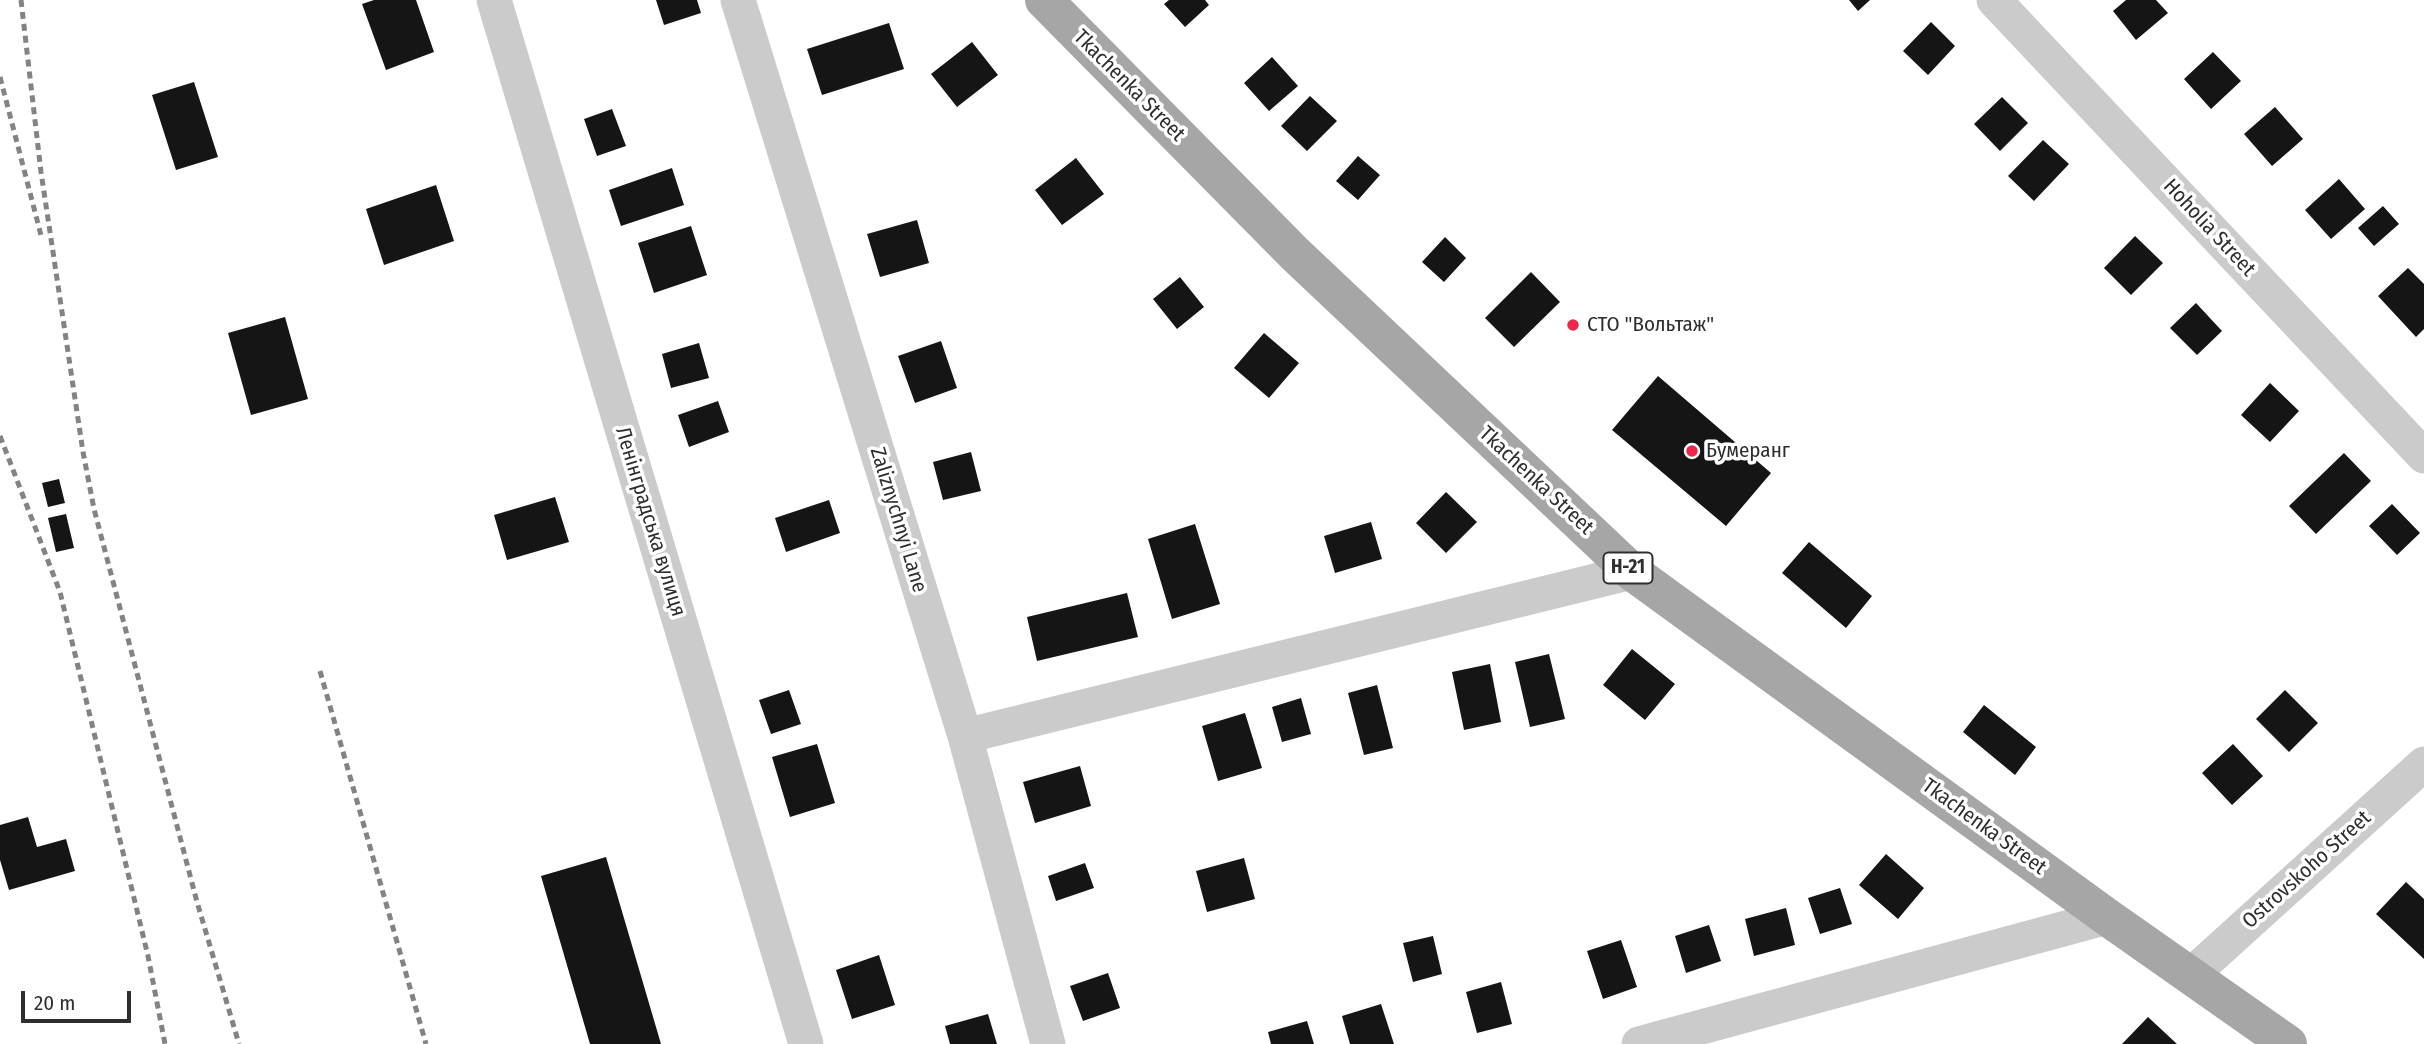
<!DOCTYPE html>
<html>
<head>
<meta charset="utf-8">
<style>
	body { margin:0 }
	#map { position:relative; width:2424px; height:1044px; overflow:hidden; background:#fff; font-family:"Fira Sans Condensed",sans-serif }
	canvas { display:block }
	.scale { position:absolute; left:21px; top:991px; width:110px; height:32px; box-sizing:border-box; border:4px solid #2e2e2e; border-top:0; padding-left:9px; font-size:21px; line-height:24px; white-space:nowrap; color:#2e2e2e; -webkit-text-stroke:5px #fff; paint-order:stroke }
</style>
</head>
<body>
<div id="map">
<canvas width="2424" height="1044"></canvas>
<div class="scale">20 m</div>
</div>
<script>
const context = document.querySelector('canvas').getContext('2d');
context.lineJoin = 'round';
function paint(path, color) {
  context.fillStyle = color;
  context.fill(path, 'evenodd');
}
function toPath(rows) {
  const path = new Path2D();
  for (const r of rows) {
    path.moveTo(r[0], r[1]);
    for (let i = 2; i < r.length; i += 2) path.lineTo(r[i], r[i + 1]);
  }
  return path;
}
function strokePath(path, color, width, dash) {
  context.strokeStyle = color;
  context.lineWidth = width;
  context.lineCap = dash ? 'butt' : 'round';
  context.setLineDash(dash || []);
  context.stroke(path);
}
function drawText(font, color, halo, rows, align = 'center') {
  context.font = font + ' "Fira Sans Condensed",sans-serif';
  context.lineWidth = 7;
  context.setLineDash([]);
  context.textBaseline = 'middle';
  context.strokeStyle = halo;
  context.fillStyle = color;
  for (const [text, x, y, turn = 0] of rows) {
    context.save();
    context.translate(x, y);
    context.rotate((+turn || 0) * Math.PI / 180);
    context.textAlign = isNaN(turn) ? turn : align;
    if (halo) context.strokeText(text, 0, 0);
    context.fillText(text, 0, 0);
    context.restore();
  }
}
paint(toPath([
	[374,0,416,0,434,52,386,70,362,4],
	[656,0,697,0,701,13,664,25],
	[1169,0,1205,0,1209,5,1185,27,1164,4],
	[1849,0,1870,0,1858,11],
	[2126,0,2156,0,2168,13,2136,40,2113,11],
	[1931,22,1955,46,1928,75,1903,51],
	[889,23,904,69,822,95,807,49],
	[972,42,998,75,957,107,931,74],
	[2213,52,2241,81,2211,109,2184,79],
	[1272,57,1298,86,1269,111,1244,83],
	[194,82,218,157,176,170,152,95],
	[1310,96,1337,121,1307,151,1281,126],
	[2002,97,2028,123,2000,151,1974,124],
	[2275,107,2303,139,2272,166,2244,134],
	[612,109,626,146,597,156,584,119],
	[2043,140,2069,164,2034,201,2008,176],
	[1358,156,1380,175,1358,200,1336,181],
	[1076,158,1104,194,1062,225,1035,190],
	[672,168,684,205,621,226,609,190],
	[2339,179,2365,209,2331,239,2305,210],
	[436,185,454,241,384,265,366,209],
	[2383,206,2399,224,2374,246,2358,228],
	[917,220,929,263,880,277,867,234],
	[691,226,707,275,654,293,638,243],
	[2135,236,2163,263,2131,295,2104,268],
	[1445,237,1466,258,1444,282,1422,262],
	[2408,268,2424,284,2424,329,2416,337,2378,296],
	[1531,272,1560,302,1514,347,1485,318],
	[1180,277,1204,307,1177,329,1153,299],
	[2196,303,2222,331,2197,355,2170,328],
	[285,317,308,399,251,415,228,333],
	[1264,333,1299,363,1269,398,1234,368],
	[941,341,957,388,915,403,898,356],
	[699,343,709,378,671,388,662,354],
	[1658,376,1771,473,1726,526,1612,430],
	[2270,383,2299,411,2270,442,2241,415],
	[718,401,729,432,689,447,678,415],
	[971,452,981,491,943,500,933,462],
	[2344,453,2371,481,2316,534,2289,506],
	[59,479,65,503,48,507,42,483],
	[1446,492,1477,522,1446,553,1416,523],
	[555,497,569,542,507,560,494,515],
	[829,500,840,533,786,552,775,518],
	[2392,504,2420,533,2397,555,2369,526],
	[66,514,74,548,56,552,48,518],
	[1371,522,1382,559,1335,573,1324,536],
	[1195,524,1220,604,1172,619,1148,539],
	[1809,542,1872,596,1846,628,1782,573],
	[1127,593,1138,637,1037,661,1027,617],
	[1632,649,1675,684,1645,720,1603,685],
	[1549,654,1565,719,1530,727,1515,662],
	[1490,664,1501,722,1464,730,1452,672],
	[1377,685,1393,748,1364,755,1348,693],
	[789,690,801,724,771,734,759,700],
	[2285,690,2318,723,2289,752,2256,719],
	[1301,698,1311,734,1282,742,1272,707],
	[1984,705,2036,747,2015,775,1963,732],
	[1245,713,1262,768,1218,781,1202,726],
	[817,744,835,803,790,817,772,757],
	[2233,744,2263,776,2232,805,2202,773],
	[1080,766,1091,806,1035,823,1023,782],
	[28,817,37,847,66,839,75,871,9,890,0,860,0,825],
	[1886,854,1924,888,1898,919,1859,885],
	[606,857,661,1044,590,1044,541,876],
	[1244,858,1255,899,1207,912,1196,871],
	[1085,863,1094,888,1056,901,1048,876],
	[2406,882,2424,899,2424,959,2376,914],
	[1840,888,1852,924,1820,934,1808,898],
	[1786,908,1795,945,1754,956,1745,919],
	[1709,925,1721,961,1686,973,1675,936],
	[1433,936,1442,974,1413,982,1403,943],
	[1621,940,1637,987,1603,999,1587,951],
	[879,955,895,1005,852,1019,836,970],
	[1108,973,1120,1008,1083,1021,1070,986],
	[1501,982,1512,1024,1477,1033,1466,992],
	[1381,1004,1394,1044,1350,1044,1342,1016],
	[988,1014,997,1044,950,1044,945,1026],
	[2148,1017,2177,1044,2122,1044],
	[1307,1021,1314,1044,1271,1044,1268,1032]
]), '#151515');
strokePath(toPath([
	[494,0,806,1044],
	[738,0,965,736,1048,1044],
	[1994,0,2424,456],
	[965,736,1632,572],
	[2190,976,2424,764],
	[1639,1044,2107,917]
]), '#cbcbcb', 35);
strokePath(toPath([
	[1044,0,1295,254,1632,572,2107,917,2288,1044]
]), '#a6a6a6', 38);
strokePath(toPath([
	[21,0,41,172,83,452,94,509,197,902,239,1044],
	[0,77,42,239],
	[0,436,60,592,148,956,165,1044],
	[320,671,426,1044]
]), '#838383', 5, [7, 5]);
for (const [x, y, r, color] of [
	[1573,325,7,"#ed274b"],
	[1692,451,7,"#ed274b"]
]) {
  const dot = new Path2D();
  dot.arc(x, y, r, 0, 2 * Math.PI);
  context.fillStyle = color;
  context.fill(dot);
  strokePath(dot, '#fff', 2.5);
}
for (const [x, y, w] of [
	[1628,568,49]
]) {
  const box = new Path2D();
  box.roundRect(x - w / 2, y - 15.5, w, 31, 5);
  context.fillStyle = '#fff';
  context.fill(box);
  strokePath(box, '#2e2e2e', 2);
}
drawText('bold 19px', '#2e2e2e', null, [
	["Н-21",1628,568]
]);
drawText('21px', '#2e2e2e', '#fff', [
	["Tkachenka Street",1129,86,45],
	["Hoholia Street",2209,228,47],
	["Tkachenka Street",1536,481,43],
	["Zaliznychnyi Lane",898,520,73],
	["Ленінградська вулиця",650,522,73],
	["Tkachenka Street",1984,827,36],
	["Ostrovskoho Street",2307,870,-42]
]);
drawText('21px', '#2e2e2e', '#fff', [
	["СТО \"Вольтаж\"",1587,325],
	["Бумеранг",1706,451]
], 'left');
</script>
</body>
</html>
